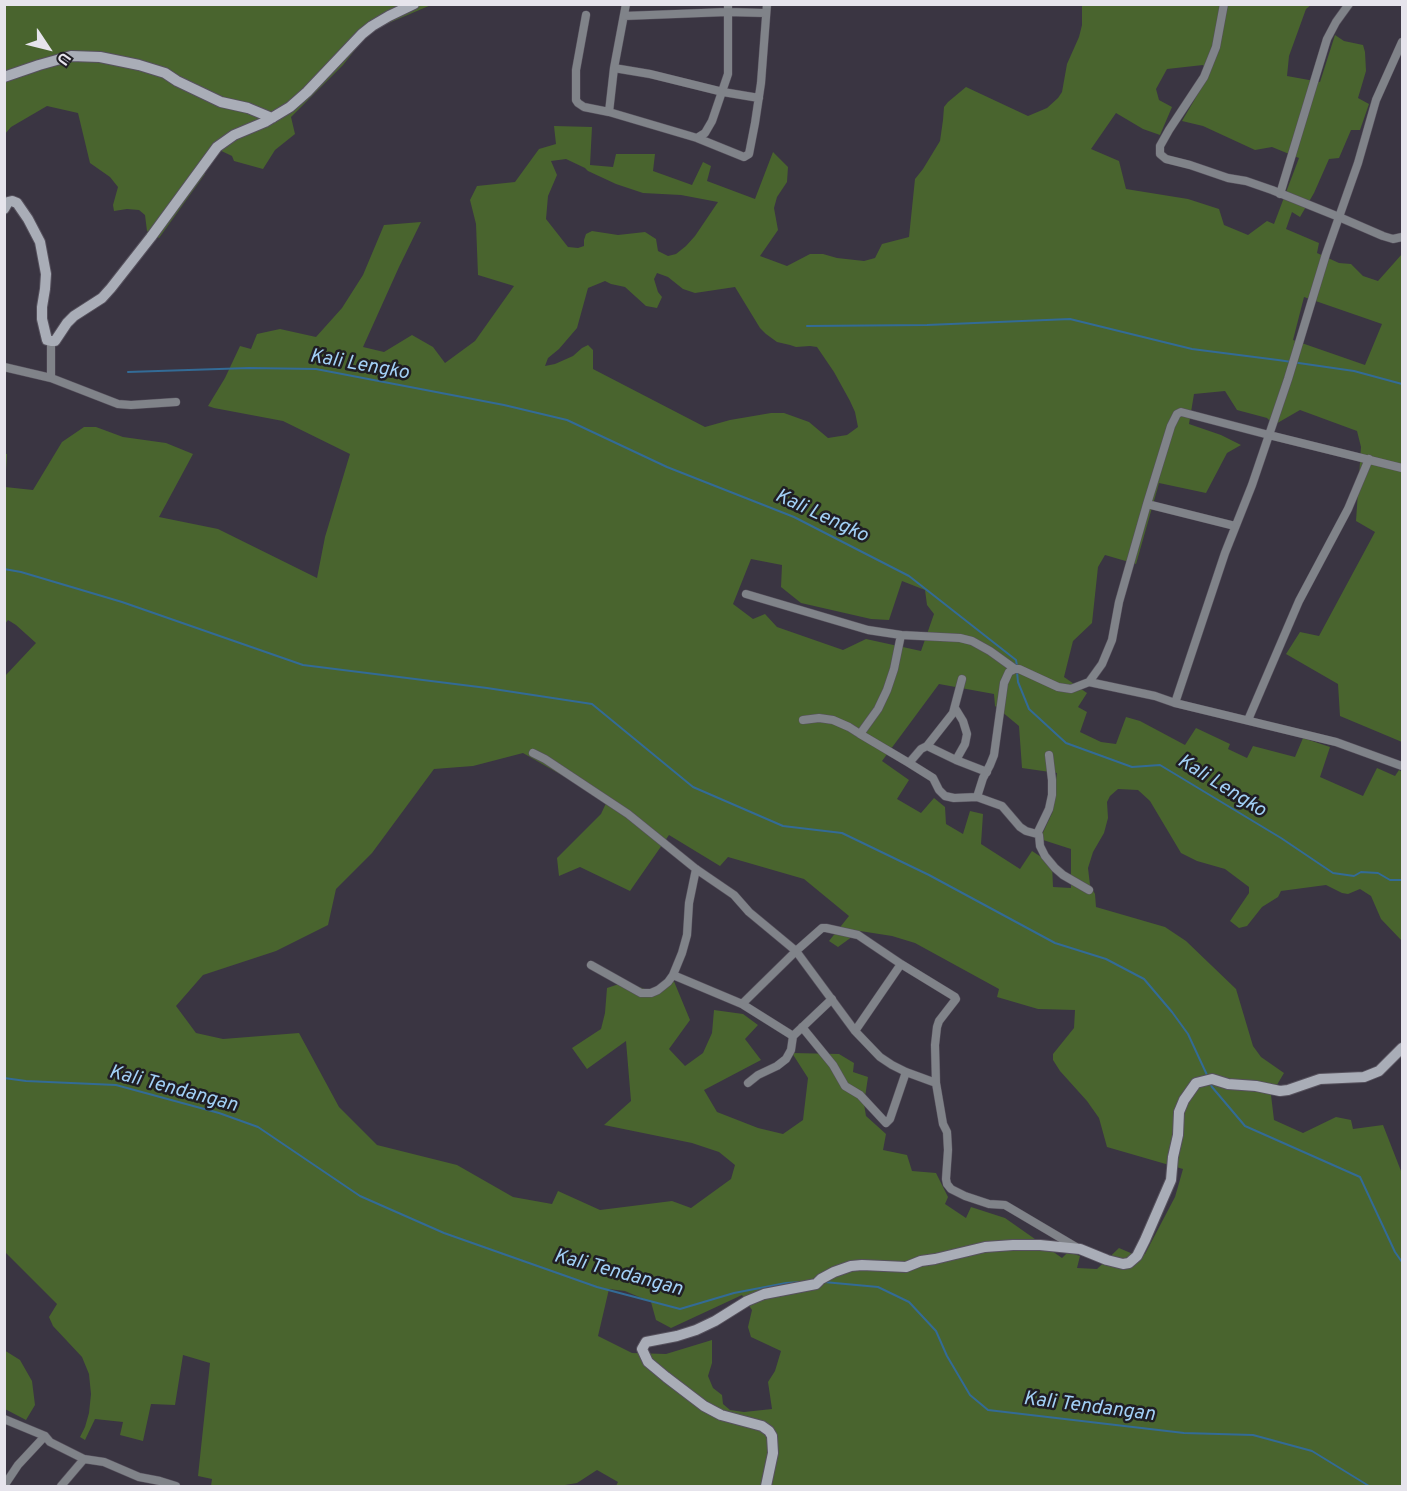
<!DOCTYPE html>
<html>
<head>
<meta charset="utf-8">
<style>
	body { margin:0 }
	#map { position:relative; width:1407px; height:1491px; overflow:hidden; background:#3a3542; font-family:Overpass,sans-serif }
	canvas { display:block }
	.frame { position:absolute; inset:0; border:6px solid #e6e4ec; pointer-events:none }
	.north { position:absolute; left:18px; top:18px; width:60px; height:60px; -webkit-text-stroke:4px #201e24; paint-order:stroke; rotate:125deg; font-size:16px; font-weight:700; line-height:24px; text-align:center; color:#e6e4ec }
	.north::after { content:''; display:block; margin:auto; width:21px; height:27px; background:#e6e4ec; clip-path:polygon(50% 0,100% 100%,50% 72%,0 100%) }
</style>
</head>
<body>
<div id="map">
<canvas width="1407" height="1491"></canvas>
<div class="frame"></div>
<div class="north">U</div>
</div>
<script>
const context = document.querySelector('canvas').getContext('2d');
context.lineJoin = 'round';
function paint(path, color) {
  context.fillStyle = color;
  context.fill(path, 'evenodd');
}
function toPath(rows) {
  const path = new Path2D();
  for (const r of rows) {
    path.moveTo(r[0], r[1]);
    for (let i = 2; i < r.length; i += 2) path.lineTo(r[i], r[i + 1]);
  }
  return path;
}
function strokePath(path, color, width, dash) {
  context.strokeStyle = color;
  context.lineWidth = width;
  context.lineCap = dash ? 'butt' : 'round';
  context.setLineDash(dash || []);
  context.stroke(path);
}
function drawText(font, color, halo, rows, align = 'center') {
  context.font = font + ' Overpass,sans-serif';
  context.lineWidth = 5;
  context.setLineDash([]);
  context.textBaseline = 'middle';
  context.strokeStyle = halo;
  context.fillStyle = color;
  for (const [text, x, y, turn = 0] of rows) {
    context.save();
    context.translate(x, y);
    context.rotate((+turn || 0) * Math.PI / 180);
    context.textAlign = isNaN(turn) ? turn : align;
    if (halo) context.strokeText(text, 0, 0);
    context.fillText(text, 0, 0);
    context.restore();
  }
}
paint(toPath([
	[1235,4,1252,6,1253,4,1311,5,1306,9,1289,56,1287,76,1320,82,1335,35,1344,41,1363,45,1365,52,1366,71,1358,98,1369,104,1360,130,1351,130,1339,158,1329,159,1314,193,1300,217,1292,212,1286,229,1319,243,1317,253,1339,263,1351,264,1363,276,1378,281,1402,254,1402,742,1340,716,1338,684,1286,654,1300,632,1319,636,1375,532,1356,521,1361,447,1357,431,1300,410,1274,425,1267,418,1237,410,1225,391,1194,394,1189,424,1221,435,1241,445,1227,453,1206,493,1159,483,1136,564,1105,555,1098,567,1092,623,1073,641,1064,677,1087,693,1078,707,1087,712,1080,732,1101,742,1116,744,1126,717,1140,721,1185,745,1196,728,1230,744,1228,749,1247,758,1253,746,1295,757,1303,738,1330,747,1320,777,1363,796,1377,768,1395,776,1399,770,1402,772,1402,941,1381,919,1371,896,1360,889,1348,894,1342,893,1326,885,1281,891,1278,897,1262,907,1247,926,1239,928,1230,921,1249,893,1249,887,1225,869,1197,861,1181,853,1150,801,1138,790,1118,789,1110,796,1107,802,1108,818,1104,833,1093,852,1088,868,1090,885,1095,894,1096,907,1165,927,1186,941,1236,989,1253,1046,1261,1057,1284,1073,1271,1095,1274,1120,1303,1133,1336,1117,1351,1120,1353,1129,1383,1125,1401,1171,1402,1171,1402,1486,616,1486,618,1482,597,1470,577,1483,559,1486,211,1486,212,1479,198,1476,210,1363,183,1355,175,1405,151,1404,143,1441,120,1435,123,1422,95,1419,85,1440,80,1437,85,1427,89,1413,91,1394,89,1374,82,1357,53,1326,49,1317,57,1304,5,1252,5,676,36,643,16,625,8,620,5,624,5,454,7,454,5,487,33,490,62,442,84,427,96,427,123,437,166,443,193,454,159,517,218,529,317,578,325,537,350,454,283,421,214,408,208,406,225,378,240,346,251,349,257,334,280,329,316,337,342,308,363,275,384,225,421,222,399,267,363,347,384,352,412,335,433,347,445,363,475,341,514,286,478,275,476,224,470,200,477,186,515,182,539,149,556,144,554,126,592,127,590,165,613,167,616,154,655,154,653,171,692,185,703,162,711,166,707,181,755,199,773,152,788,167,787,182,777,197,774,208,778,230,760,256,787,266,810,254,823,254,837,258,864,261,875,258,882,244,909,237,915,179,923,169,940,141,943,120,944,107,948,102,966,87,1028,116,1047,108,1058,98,1062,92,1067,64,1079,37,1082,25,1082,5],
	[1203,65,1209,75,1182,121,1203,126,1255,150,1272,147,1299,158,1274,224,1267,221,1248,235,1224,225,1219,209,1188,199,1126,189,1119,161,1091,149,1116,113,1143,129,1160,135,1172,107,1159,100,1156,89,1167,69],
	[566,159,585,168,588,171,616,184,643,193,681,195,718,202,695,236,686,246,676,254,668,256,658,251,656,239,645,232,618,235,592,231,586,234,584,240,584,246,578,248,568,247,546,219,548,196,557,175,551,161],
	[657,273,668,277,683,289,695,293,735,287,760,328,766,334,777,342,790,345,796,347,810,346,817,347,834,372,850,401,855,412,858,427,847,435,828,438,809,422,784,413,771,413,730,420,705,427,593,369,593,350,588,345,582,348,573,356,555,364,545,366,548,358,559,349,577,328,588,288,605,281,611,284,625,287,646,306,657,308,662,297,658,292,654,279],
	[1304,297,1382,324,1365,365,1293,340],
	[751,559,782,565,781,587,801,603,871,619,889,620,902,581,925,590,927,605,934,614,921,651,866,639,843,650,777,627,765,614,753,619,733,604],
	[939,684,994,694,995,706,1019,726,1022,768,1057,773,1052,807,1053,811,1040,839,1071,849,1071,888,1053,887,1052,864,1032,851,1020,869,981,844,983,814,970,811,963,834,946,824,945,807,934,798,921,813,897,799,909,780,882,761],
	[523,753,607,801,601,814,557,858,559,876,580,867,630,891,669,835,720,866,728,857,804,879,849,916,829,941,838,947,860,931,892,936,915,943,999,989,997,997,1038,1009,1075,1010,1074,1028,1053,1054,1053,1060,1060,1071,1087,1101,1099,1118,1107,1147,1183,1169,1175,1197,1145,1254,1133,1254,1119,1248,1097,1269,1077,1268,1080,1256,1068,1252,1062,1258,1005,1218,971,1207,966,1218,945,1204,948,1197,936,1173,912,1171,907,1155,883,1150,886,1134,866,1116,864,1104,868,1077,853,1072,854,1063,839,1054,792,1053,808,1078,803,1120,783,1134,758,1128,717,1112,704,1090,761,1060,745,1039,758,1025,743,1014,714,1010,712,1033,703,1053,685,1066,669,1049,690,1020,673,979,648,990,625,982,607,988,605,1013,601,1029,572,1048,587,1069,626,1041,631,1101,604,1125,692,1143,719,1152,735,1165,731,1179,691,1208,672,1201,600,1210,558,1191,552,1204,513,1197,457,1165,377,1145,339,1107,299,1033,223,1039,196,1033,176,1006,203,975,276,951,328,925,336,889,372,853,434,769,473,766],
	[609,1289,625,1291,651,1302,656,1320,671,1328,742,1295,752,1310,748,1327,751,1337,781,1351,775,1371,768,1382,772,1409,744,1412,730,1410,723,1404,722,1395,713,1388,708,1376,712,1363,712,1340,666,1354,632,1353,598,1336],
	[5,5,431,5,370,31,343,65,291,117,295,134,275,150,263,169,234,161,232,156,213,147,200,164,205,174,159,238,147,231,145,215,139,210,127,209,114,211,113,205,118,187,110,177,90,163,78,113,47,106,11,127,5,134],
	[4,1350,20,1360,32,1381,35,1405,26,1420,5,1409]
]), '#49642e');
strokePath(toPath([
	[807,326,927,325,1070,319,1192,349,1278,360,1354,371,1402,384],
	[128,372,249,368,316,369,504,405,567,420,667,467,794,517,909,576,1016,660,1017,666],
	[4,569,21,572,122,602,303,665,487,688,592,704,693,787,783,826,842,833,929,875,1055,943,1106,959,1144,979,1172,1012,1188,1034,1207,1075],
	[1017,672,1018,682,1029,709,1066,743,1132,767,1160,765,1281,838,1333,873,1354,876,1361,872,1378,873,1390,880,1402,880],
	[4,1078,26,1081,116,1085,219,1113,258,1127,360,1196,444,1233,597,1287,680,1309,734,1293,786,1283,801,1282],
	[1210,1083,1212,1087,1245,1126,1360,1177,1395,1252,1402,1262],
	[824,1282,878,1287,909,1302,936,1331,947,1356,970,1395,988,1410,1184,1433,1253,1435,1312,1451,1369,1486]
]), '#336b96', 2);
const street = toPath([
	[626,4,614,68,650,74,723,92,759,98],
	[1224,4,1216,47,1204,77,1169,130,1160,146,1160,154,1166,159,1190,165,1228,178,1246,181,1272,190,1339,217,1383,236,1393,239,1402,237],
	[586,15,576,70,576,100,578,103,584,107,609,112,697,138,705,133,712,121,728,74,728,4],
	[624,16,727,12,765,13],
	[609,112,614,68],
	[697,138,744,157,749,154,755,123,761,83,767,4],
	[1280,194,1327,39,1336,22,1349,4],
	[51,341,51,378],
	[4,367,51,378,118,404,131,405,176,402],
	[1147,504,1235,526],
	[746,594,868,630,901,635,960,638,972,641,990,651,1015,669,1019,669,1058,687,1071,689,1089,682,1155,696,1175,703,1225,553,1252,485,1269,435,1402,468],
	[901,635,894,669,887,690,878,709,860,734,909,763],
	[962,679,953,713,927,746,921,749,909,763,933,778,939,790,945,796,954,798,977,797,983,778,990,765,994,755,1004,683,1009,672,1015,669],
	[1089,682,1102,664,1112,640,1119,602,1147,504,1171,426,1177,414,1181,412,1269,435,1288,379,1326,254,1358,163,1376,100,1402,42],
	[1175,703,1336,742,1402,766],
	[955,708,963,721,967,734,965,744,956,760],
	[803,720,819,718,833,720,849,727,860,734],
	[1248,720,1299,601,1348,509,1369,459],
	[927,746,956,760,987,772],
	[533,753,545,759,628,814,696,869,734,895,749,912,796,951,855,1031,880,1057,892,1065,906,1072,936,1083,943,1124,947,1132,948,1150,946,1179,947,1184,951,1189,965,1196,989,1204,1005,1205,1076,1247],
	[977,797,1002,806,1020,827,1026,831,1037,834,1049,809,1052,795,1052,780,1049,755],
	[1037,834,1039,835,1040,846,1045,856,1055,868,1063,875,1089,890],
	[591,965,641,993,651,993,658,990,668,982,673,975,682,953,687,935,689,903,696,869],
	[673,975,742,1004,793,1036,832,999],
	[742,1004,796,951,822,928,826,928,858,935,901,964],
	[802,1027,833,1065,845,1086,860,1095,886,1123,890,1119,906,1072],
	[855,1031,901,964,955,997,956,999,939,1021,937,1027,935,1045,936,1083],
	[748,1083,758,1075,777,1066,786,1059,791,1050,793,1036],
	[4,1419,45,1436,50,1442,84,1459,104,1462,139,1477,160,1481,176,1486],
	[4,1486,18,1465,45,1436],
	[61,1486,84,1459]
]);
const secondary = toPath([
	[4,77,39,65,71,56,100,57,139,65,165,73,177,81,221,102,248,108,272,118],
	[4,209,8,202,12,201,17,203,28,219,40,242,46,274,45,289,42,307,42,319,47,340,51,341,55,341,67,323,74,316,102,298,111,288,151,237,217,147,234,135,265,122,290,107,307,92,362,34,372,26,389,16,414,4],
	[766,1486,773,1453,772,1436,769,1431,762,1426,721,1415,704,1406,666,1377,648,1362,642,1349,646,1342,677,1336,696,1330,715,1321,747,1301,764,1294,816,1284,821,1279,834,1272,851,1266,862,1265,906,1267,921,1261,935,1259,985,1247,1013,1245,1040,1245,1080,1249,1107,1260,1123,1264,1129,1263,1137,1256,1145,1240,1171,1180,1173,1157,1178,1135,1179,1112,1184,1100,1196,1083,1212,1079,1228,1084,1256,1086,1280,1091,1288,1090,1320,1079,1364,1077,1379,1071,1402,1048]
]);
strokePath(street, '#56515d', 9);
strokePath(secondary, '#56515d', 12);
strokePath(street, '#808389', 8);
strokePath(secondary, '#a9adb7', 10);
drawText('italic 20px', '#a2d0f6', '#201e24', [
	["Kali Lengko",359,366,10],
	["Kali Lengko",821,517,25],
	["Kali Lengko",1221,787,32],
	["Kali Tendangan",173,1090,15],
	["Kali Tendangan",618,1274,15],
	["Kali Tendangan",1089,1408,7]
]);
</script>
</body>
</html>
